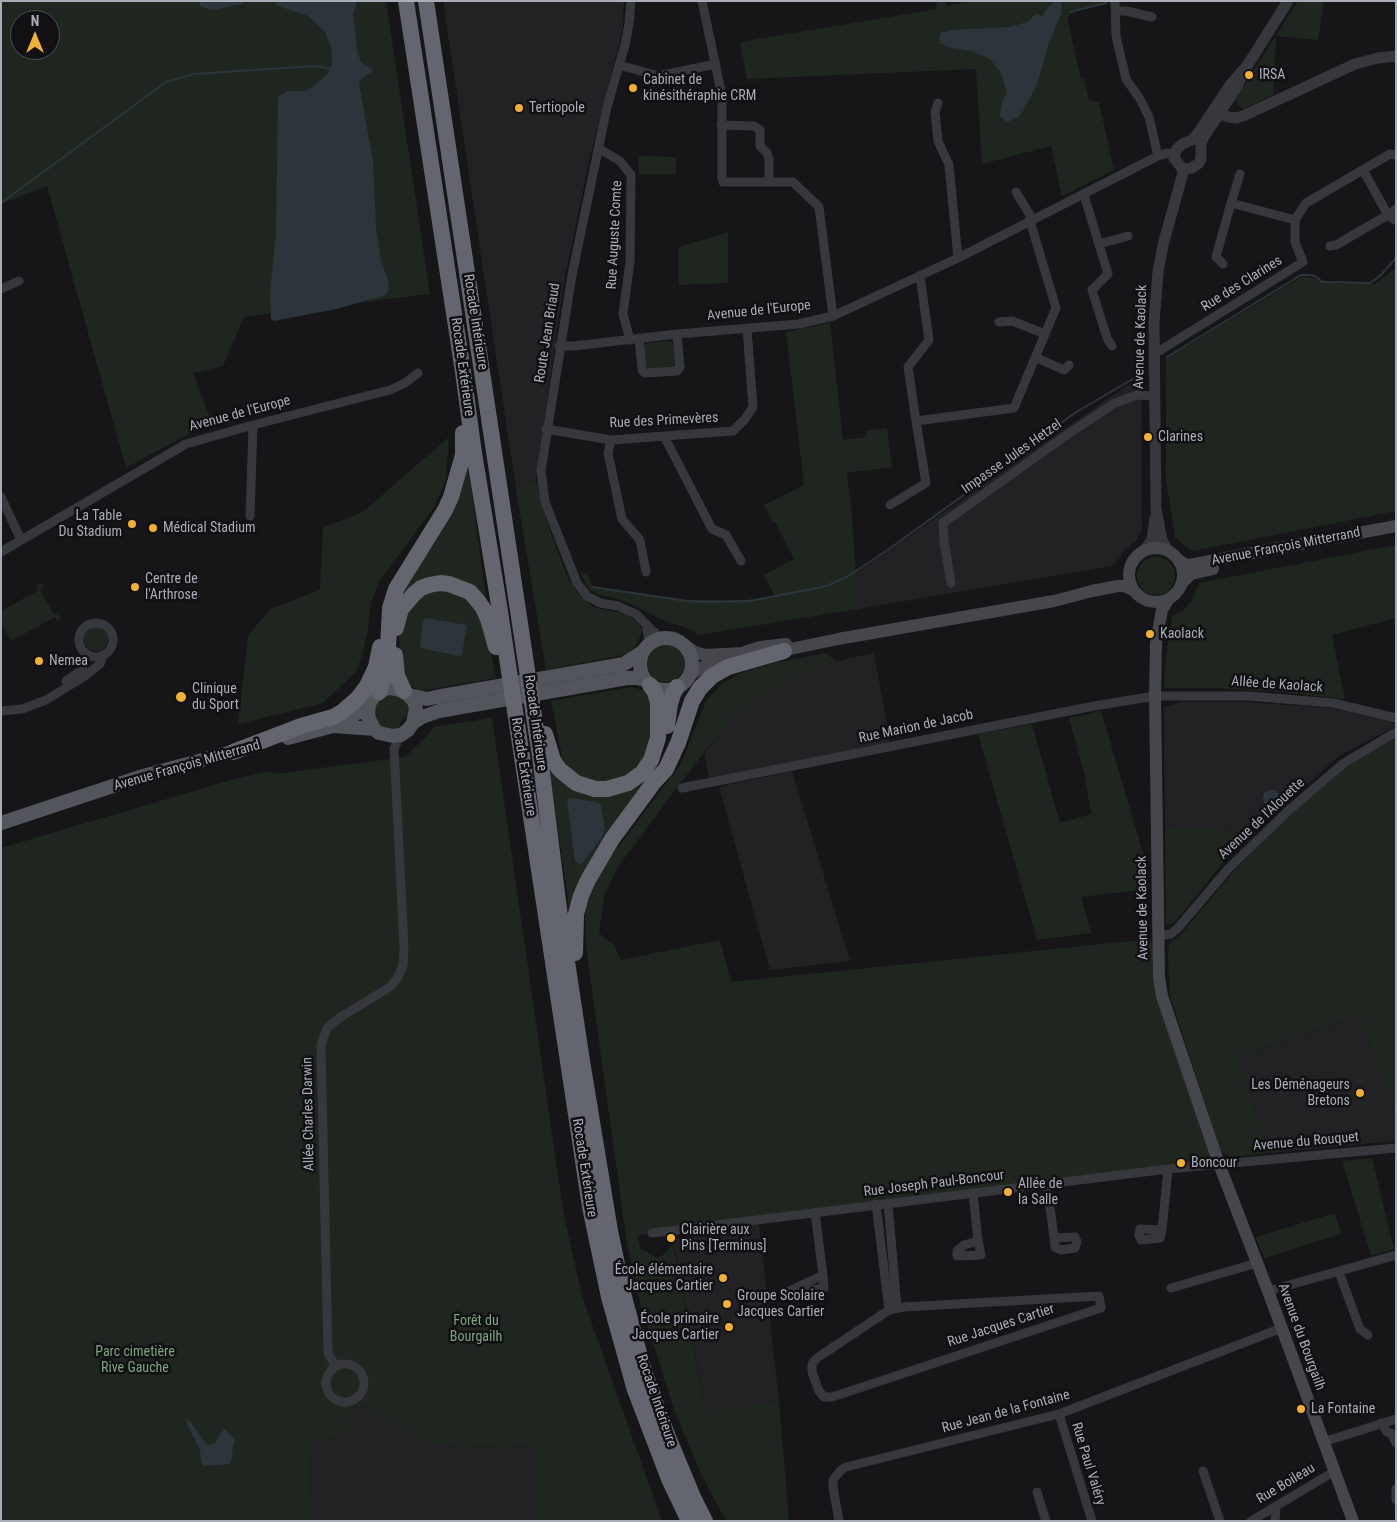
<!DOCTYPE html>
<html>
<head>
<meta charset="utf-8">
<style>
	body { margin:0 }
	#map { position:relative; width:1397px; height:1522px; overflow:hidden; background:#161618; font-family:"Roboto Condensed",sans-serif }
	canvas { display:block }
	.frame { position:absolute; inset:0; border:2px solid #a8adb8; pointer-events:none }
	.north { position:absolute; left:10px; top:10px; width:50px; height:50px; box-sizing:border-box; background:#111113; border:1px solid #4d4f55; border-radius:50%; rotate:0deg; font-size:14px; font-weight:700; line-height:20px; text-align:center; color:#a8adb8 }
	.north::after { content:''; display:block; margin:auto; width:18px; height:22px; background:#f2b134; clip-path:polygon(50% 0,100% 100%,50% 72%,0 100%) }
</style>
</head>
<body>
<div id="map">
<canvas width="1397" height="1522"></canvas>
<div class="frame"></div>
<div class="north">N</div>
</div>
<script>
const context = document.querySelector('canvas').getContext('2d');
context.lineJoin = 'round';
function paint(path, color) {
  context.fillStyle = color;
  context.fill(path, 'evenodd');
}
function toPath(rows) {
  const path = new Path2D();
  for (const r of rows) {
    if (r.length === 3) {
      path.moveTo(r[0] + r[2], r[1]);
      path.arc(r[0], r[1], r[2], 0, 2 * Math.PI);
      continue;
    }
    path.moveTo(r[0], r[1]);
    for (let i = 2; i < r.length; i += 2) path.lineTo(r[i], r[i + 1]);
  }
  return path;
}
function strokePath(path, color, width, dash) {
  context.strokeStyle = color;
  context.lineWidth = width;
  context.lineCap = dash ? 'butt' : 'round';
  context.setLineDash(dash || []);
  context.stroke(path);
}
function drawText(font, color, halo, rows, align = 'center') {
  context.font = font + ' "Roboto Condensed",sans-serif';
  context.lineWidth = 5;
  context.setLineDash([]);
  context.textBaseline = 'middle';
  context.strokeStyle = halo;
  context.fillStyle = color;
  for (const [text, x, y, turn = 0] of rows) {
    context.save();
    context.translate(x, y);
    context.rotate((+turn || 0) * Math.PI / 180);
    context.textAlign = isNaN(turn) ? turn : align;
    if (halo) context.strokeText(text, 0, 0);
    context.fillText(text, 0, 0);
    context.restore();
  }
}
paint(toPath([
	[443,1,624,1,622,33,591,152,564,281,536,480,516,489],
	[1141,376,1142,528,1138,539,1125,550,1118,560,1111,566,858,609,855,574],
	[874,653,890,742,709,778,704,754,736,715,761,695,791,677,837,661],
	[1182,702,1245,702,1330,708,1390,721,1396,726,1339,756,1254,832,1165,826,1164,707],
	[792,771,850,961,770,970,719,787],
	[1359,1016,1396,1113,1396,1141,1269,1153,1238,1057],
	[759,1224,779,1401,706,1412,673,1239,737,1230,743,1225],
	[365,1405,435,1445,535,1448,536,1521,311,1521,310,1441,335,1438,348,1428,353,1411]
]), '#222225');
paint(toPath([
	[1,1,386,1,430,294,244,317,223,366,193,373,213,426,190,433,126,468,47,186,1,204],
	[20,20,50,20,50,50,20,50],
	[936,1,945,1,946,6,974,1,1106,1,1107,4,1074,11,1067,17,1081,79,1084,79,1089,100,1099,102,1114,170,1062,196,1051,146,982,164,976,69,747,79,740,42,937,9],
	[1298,1,1324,1,1318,40,1276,36,1273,95,1243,109,1235,100],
	[639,156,676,157,676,174,639,174],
	[728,232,728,283,679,285,679,247],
	[1396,268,1396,511,1193,551,1187,548,1175,537,1166,481,1166,359,1303,276,1339,284,1375,284],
	[830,323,843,440,866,437,865,431,887,428,892,467,847,473,852,516,858,609,699,635,690,629,665,621,633,605,621,600,597,594,590,590,584,581,579,570,589,577,592,586,689,600,745,600,775,596,764,575,794,559,775,522,773,523,764,505,804,485,786,332],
	[669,341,674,344,676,365,674,368,647,370,644,368,643,348,647,343],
	[449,437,446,480,434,507,379,582,371,602,368,628,363,652,356,672,323,703,238,724,248,636,270,609,320,590,323,528,363,512],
	[467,456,487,606,453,580,394,611],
	[536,480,542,506,553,539,568,579,579,595,593,607,627,614,636,621,643,629,637,644,628,654,546,670,516,489],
	[1396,545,1396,618,1332,635,1345,699,1281,692,1215,688,1164,688,1166,656,1172,616,1184,610,1192,600,1199,583],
	[1156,576,19],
	[38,584,42,584,44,587,40,590,54,615,59,612,60,617,58,622,55,617,11,641,1,623,1,611,39,590,36,585],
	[441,588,463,594,485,622,496,678,421,691,409,685,401,669,399,636,403,618,418,596],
	[96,639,12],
	[666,663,19],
	[825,653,837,661,791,677,761,695,736,715,707,749,672,794,618,867,604,896,599,933,614,945,621,960,720,940,731,982,1151,939,1159,977,1219,1164,638,1235,640,1248,657,1258,663,1255,673,1244,706,1412,779,1401,789,1521,726,1521,701,1474,676,1415,641,1306,627,1244,586,947,585,909,601,870,681,764,706,701,721,685,740,673,775,663],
	[632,687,646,691,651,702,652,732,648,747,642,760,633,770,621,777,606,782,590,781,577,775,567,767,562,756,551,701],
	[392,694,404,699,409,706,410,714,405,717,400,723,399,729,396,730,382,727,374,717,377,701],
	[1101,711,1148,870,1148,889,1081,897,1091,933,1037,940,978,734,1032,724,1060,823,1091,814,1085,776,1069,718],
	[492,718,563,1210,582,1296,662,1521,536,1521,535,1448,435,1445,365,1405,353,1411,348,1428,335,1438,310,1441,311,1521,1,1521,1,848,238,778,271,771,275,774,405,757,427,736,433,727],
	[1396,738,1396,1113,1359,1016,1238,1057,1269,1153,1230,1157,1221,1151,1170,996,1168,957,1169,945,1182,933,1234,871,1287,817,1340,769],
	[661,752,570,914,548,759,600,794],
	[1165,826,1254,832,1226,859,1174,923,1166,924],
	[1372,1158,1394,1249,1371,1256,1342,1161],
	[1335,1213,1341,1234,1264,1258,1256,1237]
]), '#1e261f');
paint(toPath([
	[198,1,244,1,242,4,212,10,201,7],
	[274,1,357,1,353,16,358,54,361,62,371,68,373,71,362,78,359,83,373,162,376,227,381,261,388,280,389,288,386,295,336,309,274,321,271,319,270,292,276,233,278,97,288,91,305,91,313,87,329,72,332,62,331,47,325,32,308,16,278,6],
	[1055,1,1062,1,1061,14,1048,45,1037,84,1023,111,1017,118,1007,122,1000,116,1002,102,1007,93,1001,73,990,59,972,51,952,48,939,43,940,33,951,30,1010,27,1027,22,1036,14,1042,16,1048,7],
	[426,618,467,625,462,654,460,656,420,648,423,621],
	[1268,790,1276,790,1281,796,1275,803,1270,805,1265,804,1263,799,1264,793],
	[570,798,597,802,601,805,605,829,602,837,581,865,575,861,567,801],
	[187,1419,190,1421,206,1444,210,1445,215,1443,224,1428,235,1440,232,1449,233,1454,230,1464,203,1466,201,1462,200,1449,187,1425]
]), '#2c353c');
strokePath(toPath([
	[1070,12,1106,3],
	[1,203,166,82,194,74,315,66,333,69],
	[1167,357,1301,275,1312,275,1318,278,1322,282,1370,283,1380,276,1396,258],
	[592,587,687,601,710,602,750,601,827,586,850,575,886,551,1017,457,1073,414,1143,373]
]), '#2c353c', 2);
strokePath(toPath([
	[631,1,629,24,625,45,607,107,572,275,541,471,545,502,577,583,587,596,600,603,618,606,636,614,660,638],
	[702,1,722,96,722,179,723,182,793,182,819,207,833,316],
	[1115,1,1116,36,1126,79,1140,99,1149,117,1158,156],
	[1116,11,1126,11,1152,17],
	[619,65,658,76,716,64],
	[938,103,935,112,938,141,949,165,958,258],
	[721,125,754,126,760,130,760,146,767,153,769,159,769,182],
	[598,148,620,161,631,175,630,262,623,314,630,340],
	[1363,170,1388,215,1395,220],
	[1084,195,1108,274,1092,290,1107,338,1112,346],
	[1231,203,1240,174],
	[1099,244,1128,236],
	[1330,246,1336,245,1388,215,1396,209],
	[1223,264,1216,257,1231,203,1295,220],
	[920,276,929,340,908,367,916,421,1014,408,1056,308,1030,221,1030,215,1016,192],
	[1,289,19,281],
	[999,322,1012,321,1045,334],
	[639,338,642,370,645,373,677,371,680,367,677,334],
	[559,346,574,346,677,334,799,324,833,316,958,258,1158,156,1167,153,1174,154],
	[1154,351,1159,351,1303,262,1295,242,1295,220,1306,203,1390,154,1396,155],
	[1035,357,1064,370,1069,365],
	[546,429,611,440,733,431,745,419,753,407,747,329],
	[664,436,712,529,726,535,741,561],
	[611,440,608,453,622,519,640,540,646,572],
	[1,497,21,540],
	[890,505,926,483,916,421],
	[250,516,253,425],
	[1,552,186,444,253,425,390,390,405,383,418,373],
	[951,583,944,541,943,523,1068,434,1115,403,1137,395,1154,396],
	[96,640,17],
	[647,627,649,643],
	[66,681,82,670,86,653],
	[1,711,22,709,46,700,85,676,100,664,103,655],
	[682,788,1094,706,1155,696,1248,696,1333,703,1396,718],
	[1158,936,1171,934,1178,928,1228,869,1288,811,1344,763,1396,732],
	[1047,1184,1054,1238,1055,1247,1061,1250,1075,1248,1077,1242,1075,1237,1054,1238],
	[973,1193,978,1241,964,1245,957,1251,957,1256,981,1255,978,1241],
	[888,1203,897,1308],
	[876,1204,889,1310],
	[815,1212,823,1275,824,1288,790,1294,789,1291,823,1275],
	[1162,1230,1140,1229,1139,1235,1141,1240,1160,1238,1162,1230,1168,1169],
	[652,1233,1168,1169,1396,1148],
	[1339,1272,1360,1329,1368,1335],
	[1171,1288,1257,1263],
	[1268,1291,1396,1255],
	[1099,1296,1101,1308,832,1397,824,1397,819,1391,812,1372,812,1364,817,1358,889,1310,903,1307,1099,1296],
	[345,1383,19],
	[336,1366,328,1354,321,1045,327,1028,339,1018,390,987,398,977,403,965,404,946,394,749,400,735],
	[1059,1414,1092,1521],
	[1381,1423,1387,1432,1391,1433,1396,1443],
	[1323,1442,1396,1419],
	[1203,1471,1220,1521],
	[1396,1489,1396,1500],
	[1037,1492,1046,1521],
	[839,1521,833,1487,833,1480,841,1470,846,1467,1059,1414,1282,1328],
	[1251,1521,1335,1471],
	[1275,1521,1276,1506]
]), '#37383d', 9);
strokePath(toPath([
	[1247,66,1230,85,1198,133,1192,140,1182,144,1176,150,1174,158,1181,167,1184,169,1192,168,1199,163,1201,159,1201,143,1204,137,1236,88,1247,66,1288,1],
	[1214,117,1220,113,1228,117,1236,118,1243,116,1355,64,1378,58,1396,56],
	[1144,551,1152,540,1155,518],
	[1168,551,1162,540,1156,509,1154,323,1158,272,1163,245,1184,169]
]), '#37383d', 11);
strokePath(toPath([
	[1156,575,27],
	[1178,559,1184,564,1189,565,1396,526],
	[1182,583,1191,574,1213,569],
	[1168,600,1162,610,1156,643,1155,696,1159,977,1162,996,1219,1164,1268,1291,1353,1521],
	[686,646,695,652,705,655,742,653,760,647,786,644],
	[776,652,838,639,1054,601,1092,591,1118,586,1124,586,1133,590],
	[690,675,706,665,734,660]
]), '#45474d', 12);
strokePath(toPath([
	[666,664,26],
	[409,695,427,699,436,697,624,664,641,653],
	[413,723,416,709,414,701,404,691,391,688,385,689,373,697,369,704,368,717,374,729,379,733,393,736,401,735,408,730,413,723,422,717,439,711,627,678,638,678,645,680],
	[334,726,374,729],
	[288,738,333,726,354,715,369,704],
	[1,823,143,776,243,749]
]), '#53555c', 14);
strokePath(toPath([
	[406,1,463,372,474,453,499,605,590,1207,609,1297,635,1390,669,1479,689,1521],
	[426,1,540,756,559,909,582,1061,610,1231,623,1293,643,1368,666,1432,693,1497,705,1521],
	[396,628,401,609,414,594,421,588,429,585,440,583,449,584,470,592,477,600,483,608,488,619,496,647],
	[395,655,397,676,404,691],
	[379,692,387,668,390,608,396,589,445,510,451,497,463,455,463,433],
	[667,726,670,704,673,694,677,687],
	[545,734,553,760,560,770,576,783,595,789,607,789,628,783,642,773,651,760,658,738,658,703,655,692,650,685],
	[233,752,301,726,333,717,342,712,358,698,367,686,376,667,380,647],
	[575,953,576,914,581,896,588,880,612,839,654,782,666,769,678,743,692,701,700,688,712,676,728,667,784,651]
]), '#63666e', 16);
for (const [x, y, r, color] of [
	[1249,75,5,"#f2b134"],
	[633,88,5,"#f2b134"],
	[519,108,5,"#f2b134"],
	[1148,437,5,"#f2b134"],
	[132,524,5,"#f2b134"],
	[153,528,5,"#f2b134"],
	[135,587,5,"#f2b134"],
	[1150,634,5,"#f2b134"],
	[39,661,5,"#f2b134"],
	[181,697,6,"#f2b134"],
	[1360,1093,5,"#f2b134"],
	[1181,1163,5,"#f2b134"],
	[1008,1192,5,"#f2b134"],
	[671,1238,5,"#f2b134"],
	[723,1278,5,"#f2b134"],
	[727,1304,5,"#f2b134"],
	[729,1327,5,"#f2b134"],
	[1301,1409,5,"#f2b134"]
]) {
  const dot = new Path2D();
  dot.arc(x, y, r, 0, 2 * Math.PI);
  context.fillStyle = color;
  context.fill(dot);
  strokePath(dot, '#111113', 2);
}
drawText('14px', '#a8adb8', '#111113', [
	["IRSA",1259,75],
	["Cabinet de",643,80],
	["kinésithéraphie CRM",643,96],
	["Tertiopole",529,108],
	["Clarines",1158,437],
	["La Table",122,516,"right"],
	["Du Stadium",122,532,"right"],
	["Médical Stadium",163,528],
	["Centre de",145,579],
	["l'Arthrose",145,595],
	["Kaolack",1160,634],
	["Nemea",49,661],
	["Clinique",192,689],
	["du Sport",192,705],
	["Les Déménageurs",1350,1085,"right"],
	["Bretons",1350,1101,"right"],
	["Boncour",1191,1163],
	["Allée de",1018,1184],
	["la Salle",1018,1200],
	["Clairière aux",681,1230],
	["Pins [Terminus]",681,1246],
	["École élémentaire",713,1270,"right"],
	["Jacques Cartier",713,1286,"right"],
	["Groupe Scolaire",737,1296],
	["Jacques Cartier",737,1312],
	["École primaire",719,1319,"right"],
	["Jacques Cartier",719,1335,"right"],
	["La Fontaine",1311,1409]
], 'left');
drawText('14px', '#a8adb8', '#111113', [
	["Rue Auguste Comte",615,235,-87],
	["Rue des Clarines",1242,284,-32],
	["Avenue de l'Europe",759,311,-6],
	["Rocade Intérieure",475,322,81],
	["Route Jean Briaud",548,333,-81],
	["Avenue de Kaolack",1141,337,-88],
	["Rocade Extérieure",462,367,82],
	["Avenue de l'Europe",240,414,-15],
	["Rue des Primevères",664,421,-3],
	["Impasse Jules Hetzel",1012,457,-35],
	["Avenue François Mitterrand",1286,547,-11],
	["Allée de Kaolack",1277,685,4],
	["Rocade Intérieure",535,723,82],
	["Rue Marion de Jacob",916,727,-12],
	["Avenue François Mitterrand",187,766,-16],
	["Rocade Extérieure",523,767,81],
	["Avenue de l'Alouette",1262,819,-43],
	["Avenue de Kaolack",1143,908,-91],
	["Allée Charles Darwin",309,1114,-91],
	["Avenue du Rouquet",1306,1142,-5],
	["Rocade Extérieure",584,1168,81],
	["Rue Joseph Paul-Boncour",934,1184,-7],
	["Rue Jacques Cartier",1001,1326,-18],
	["Avenue du Bourgailh",1301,1337,70],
	["Rocade Intérieure",656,1401,71],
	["Rue Jean de la Fontaine",1006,1412,-15],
	["Rue Paul Valéry",1088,1464,73],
	["Rue Boileau",1286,1484,-31]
]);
drawText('14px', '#7fa381', '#111113', [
	["Forêt du",476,1321],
	["Bourgailh",476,1337],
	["Parc cimetière",135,1352],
	["Rive Gauche",135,1368]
]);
</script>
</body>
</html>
